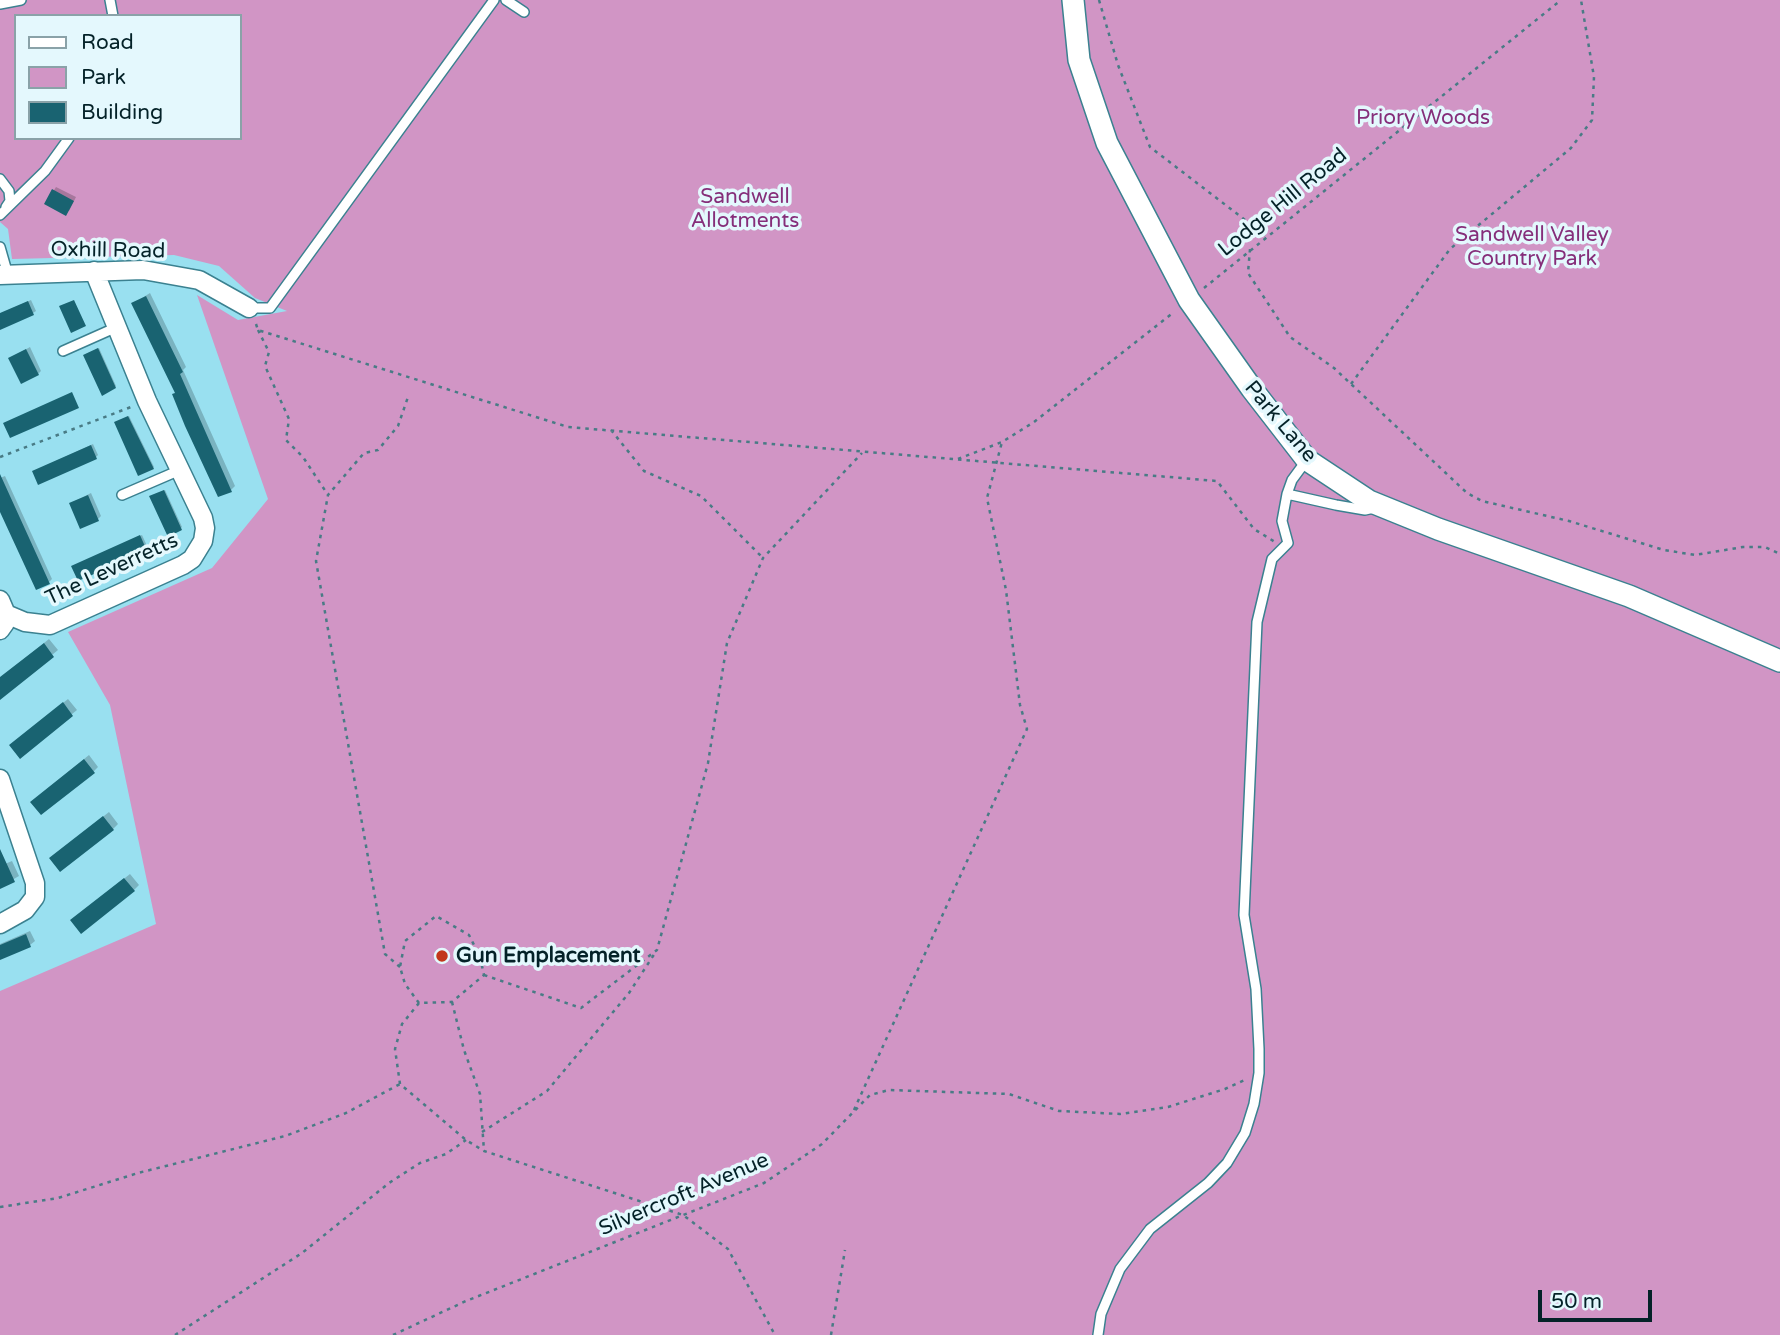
<!DOCTYPE html>
<html>
<head>
<meta charset="utf-8">
<style>
	body { margin:0 }
	#map { position:relative; width:1780px; height:1335px; overflow:hidden; background:#99e0f0; font-family:"Varela Round",sans-serif }
	canvas { display:block }
	.legend { position:absolute; left:14px; top:14px; width:228px; height:126px; box-sizing:border-box; background:#e4f8fd; border:2px solid #8aa2a8; margin:0; padding:9px 12px; list-style:none; font-size:21px; color:#042228 }
	.legend li { display:flex; align-items:center; gap:14px; height:35px }
	.legend b { width:35px; border:2px solid #8aa2a8 }
	.scale { position:absolute; left:1538px; top:1290px; width:114px; height:32px; box-sizing:border-box; border:4px solid #042228; border-top:0; padding-left:9px; font-size:21px; line-height:24px; white-space:nowrap; color:#042228; -webkit-text-stroke:5px #e4f8fd; paint-order:stroke }
</style>
</head>
<body>
<div id="map">
<canvas width="1780" height="1335"></canvas>
<ul class="legend">
<li><b style="height:9px;background:#fff"></b>Road</li>
<li><b style="height:19px;background:#d195c5"></b>Park</li>
<li><b style="height:19px;background:#196371"></b>Building</li>
</ul>
<div class="scale">50 m</div>
</div>
<script>
const context = document.querySelector('canvas').getContext('2d');
context.lineJoin = 'round';
function paint(path, color) {
  context.fillStyle = color;
  context.fill(path, 'evenodd');
}
function toPath(rows) {
  const path = new Path2D();
  for (const r of rows) {
    path.moveTo(r[0], r[1]);
    for (let i = 2; i < r.length; i += 2) path.lineTo(r[i], r[i + 1]);
  }
  return path;
}
function strokePath(path, color, width, dash) {
  context.strokeStyle = color;
  context.lineWidth = width;
  context.lineCap = dash ? 'butt' : 'round';
  context.setLineDash(dash || []);
  context.stroke(path);
}
function drawText(font, color, halo, rows, align = 'center') {
  context.font = font + ' "Varela Round",sans-serif';
  context.lineWidth = 7;
  context.setLineDash([]);
  context.textBaseline = 'middle';
  context.strokeStyle = halo;
  context.fillStyle = color;
  for (const [text, x, y, turn = 0] of rows) {
    context.save();
    context.translate(x, y);
    context.rotate((+turn || 0) * Math.PI / 180);
    context.textAlign = isNaN(turn) ? turn : align;
    if (halo) context.strokeText(text, 0, 0);
    context.fillText(text, 0, 0);
    context.restore();
  }
}
paint(toPath([
	[0,0,1780,0,1780,1335,0,1335,0,991,156,924,110,705,68,632,212,568,268,499,197,295,238,320,287,311,255,298,219,266,174,255,12,259,8,229,0,222],
	[16,16,240,16,240,138,16,138]
]), '#d195c5');
paint(toPath([
	[56,187,76,197,69,211,46,203],
	[150,293,186,367,183,370,235,486,231,490,177,392,134,303],
	[31,300,36,311,33,313,0,328,0,314],
	[30,347,41,371,38,374,10,358],
	[99,348,116,386,115,387,86,354],
	[129,416,154,467,153,468,117,422],
	[93,444,98,455,96,457,36,470],
	[5,476,52,579,49,582,0,507,0,478],
	[165,490,182,527,181,528,152,496],
	[91,493,101,516,98,519,71,503],
	[142,535,148,548,146,549,75,565],
	[49,639,58,650,1,697,0,678],
	[68,699,77,710,20,756,16,740],
	[89,755,98,767,93,772,37,797],
	[109,812,118,824,113,829,56,854],
	[12,861,19,876,0,887,0,866],
	[130,874,139,885,134,890,78,915],
	[30,931,35,941,30,945,0,958,0,944]
]), '#0003');
paint(toPath([
	[52,189,74,201,66,216,44,204],
	[146,296,183,372,180,374,232,492,218,497,185,426,172,394,175,393,131,303],
	[74,300,86,326,71,333,59,306],
	[28,301,34,315,0,330,0,313],
	[98,348,116,388,102,396,83,355],
	[26,349,39,375,21,384,8,358],
	[72,392,79,408,10,438,3,423],
	[128,416,154,469,138,476,114,422],
	[91,445,97,459,38,485,32,471],
	[0,474,50,584,36,590,0,512],
	[164,490,182,530,168,537,149,496],
	[88,495,99,521,80,529,69,503],
	[140,535,147,551,78,581,71,566],
	[44,643,54,657,0,700,0,677],
	[63,702,73,716,20,759,9,745],
	[84,759,95,773,41,815,30,802],
	[103,816,114,830,60,872,49,858],
	[0,849,15,882,0,889],
	[124,878,135,891,81,934,70,920],
	[26,934,31,947,0,960,0,945]
]), '#196371');
const service = toPath([
	[110,0,113,16],
	[506,0,524,12],
	[0,4,21,0],
	[0,179,9,191,10,201,6,207],
	[0,215,45,171,69,138],
	[0,247,6,268,5,274],
	[249,308,270,308,494,0],
	[63,351,117,327],
	[1287,494,1336,505,1365,510,1374,508],
	[122,495,180,470],
	[1098,1335,1101,1314,1120,1269,1150,1229,1208,1183,1227,1163,1245,1133,1254,1104,1259,1073,1259,1049,1256,989,1244,915,1257,622,1272,559,1288,543,1282,521,1287,494,1292,480,1306,461]
]);
const minor = toPath([
	[0,275,143,270,199,280,249,308],
	[0,600,6,614,5,623,0,630],
	[6,614,25,622,50,625,183,565,192,559,203,541,205,528,203,518,147,401,94,271],
	[0,779,35,883,35,897,25,910,0,924]
]);
const tertiary = toPath([
	[1073,0,1079,60,1107,143,1189,300,1252,389,1307,460,1369,501,1438,529,1629,596,1780,661]
]);
strokePath(service, '#3b8190', 12);
strokePath(minor, '#3b8190', 21);
strokePath(tertiary, '#3b8190', 24);
strokePath(toPath([
	[1099,0,1118,65,1150,147,1266,236],
	[1250,249,1248,273,1290,337,1334,368,1467,493,1482,501,1569,521,1664,550,1695,555,1743,547,1765,547,1780,554],
	[1204,288,1561,0],
	[256,324,258,330,568,427,1217,481,1254,529,1275,542],
	[258,330,269,352,265,366,289,419,286,440,303,457,328,495],
	[1351,384,1450,249,1571,148,1592,120,1594,77,1581,0],
	[611,430,644,471,701,496,763,558],
	[0,457,131,407],
	[958,459,1002,442,1034,422,1174,312],
	[400,967,385,954,316,561,328,495,364,453,378,450,398,426,408,397],
	[484,975,581,1008,657,950,708,763,727,643,763,558,862,453],
	[452,1002,464,1050,480,1094,484,1151],
	[419,1003,405,984,400,967,405,941,436,916,469,935,480,957,484,975,452,1002,419,1003,402,1024,395,1049,400,1084,466,1140,484,1151,683,1215,728,1249,775,1335],
	[854,1110,1027,729,1020,705,1006,590,987,498,1002,442],
	[482,1132,547,1091,629,993,655,953],
	[0,1207,58,1198,138,1173,285,1136,346,1113,400,1084],
	[175,1335,302,1253,389,1183,420,1163,446,1154,466,1140],
	[393,1335,466,1301,764,1183,822,1144,870,1095,889,1090,1009,1094,1059,1111,1120,1114,1168,1107,1225,1089,1247,1079],
	[831,1335,845,1250]
]), '#497b85', 2.5, [3.5, 5]);
strokePath(service, '#fff', 9);
strokePath(minor, '#fff', 18);
strokePath(tertiary, '#fff', 21);
for (const [x, y, r, color] of [
	[442,956,7,"#c2371a"]
]) {
  const dot = new Path2D();
  dot.arc(x, y, r, 0, 2 * Math.PI);
  context.fillStyle = color;
  context.fill(dot);
  strokePath(dot, '#e4f8fd', 2.5);
}
drawText('21px', '#852e7a', '#e4f8fd', [
	["Priory Woods",1423,118],
	["Sandwell",745,197],
	["Allotments",745,221],
	["Sandwell Valley",1532,235],
	["Country Park",1532,259]
]);
drawText('21px', '#042228', '#e4f8fd', [
	["Lodge Hill Road",1283,203,-39],
	["Oxhill Road",108,251,1],
	["Park Lane",1280,422,50],
	["The Leverretts",112,570,-25],
	["Silvercroft Avenue",684,1195,-23]
]);
drawText('bold 21px', '#042228', '#e4f8fd', [
	["Gun Emplacement",456,956]
], 'left');
</script>
</body>
</html>
